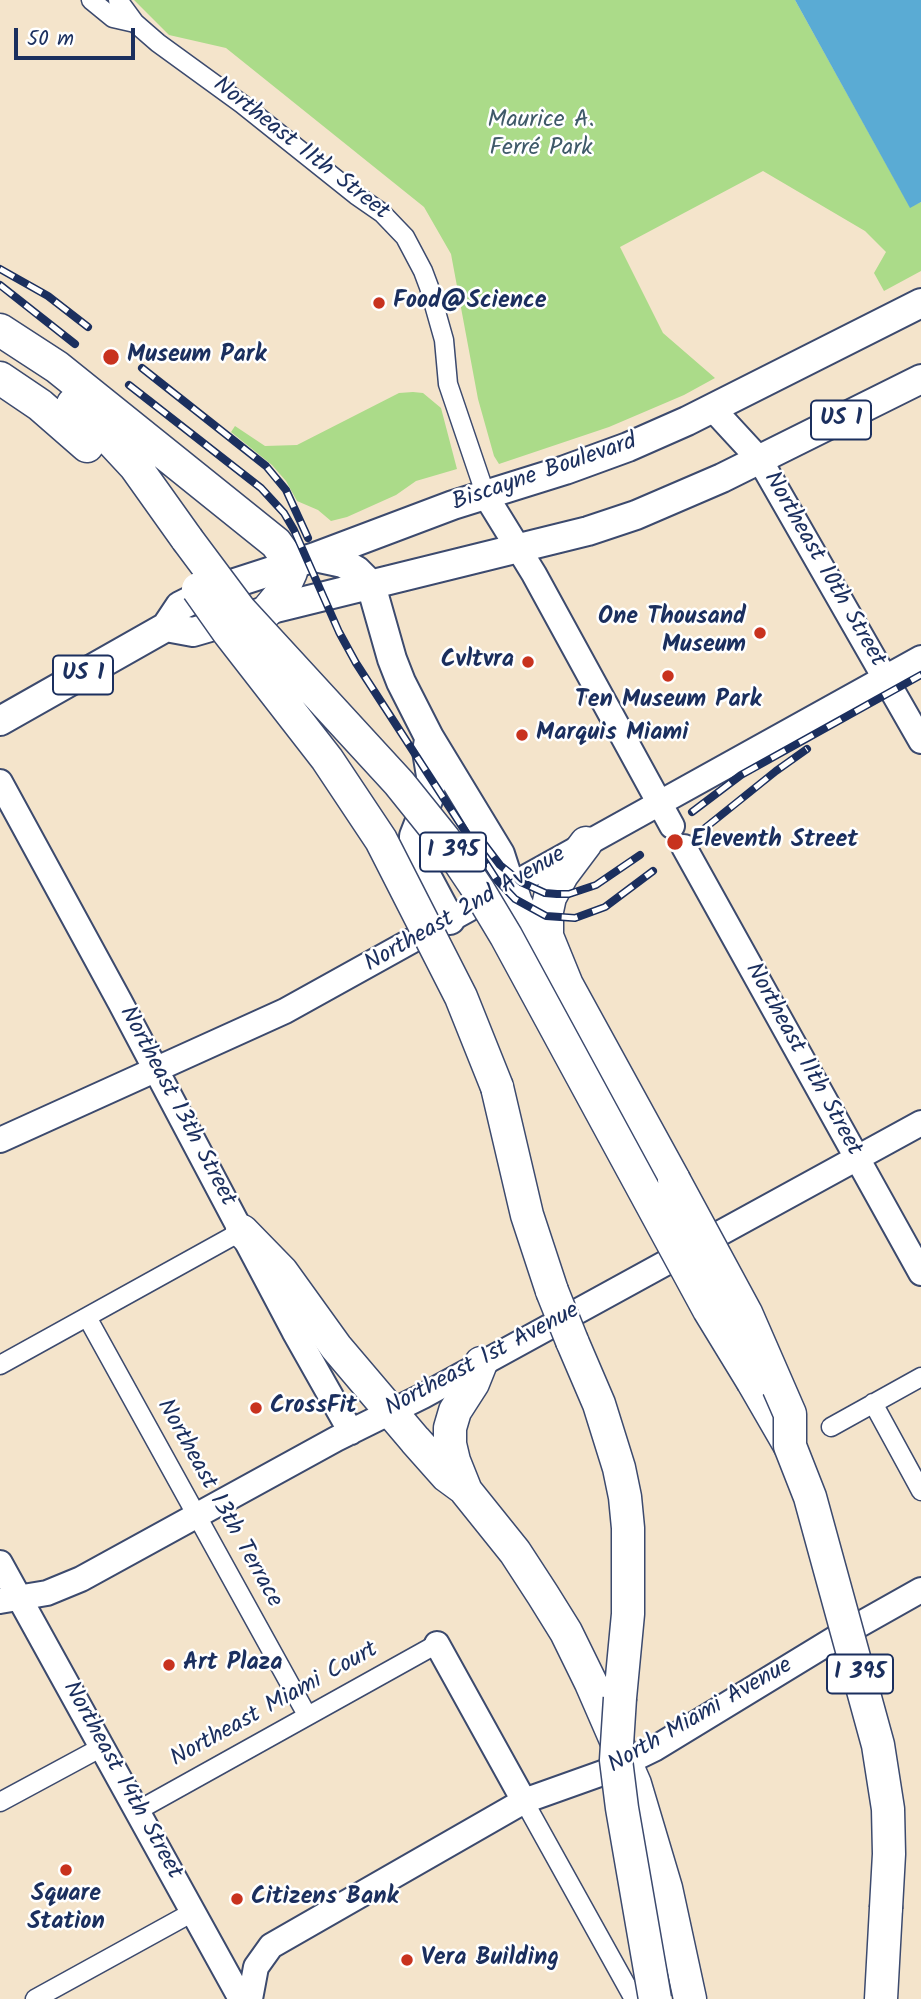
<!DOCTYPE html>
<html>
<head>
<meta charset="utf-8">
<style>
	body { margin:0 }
	#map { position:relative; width:921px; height:1999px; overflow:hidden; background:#f4e4cb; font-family:Kalam,sans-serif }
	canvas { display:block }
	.scale { position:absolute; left:14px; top:28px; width:121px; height:32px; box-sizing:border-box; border:4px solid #1b2f5e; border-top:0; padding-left:9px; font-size:21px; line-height:24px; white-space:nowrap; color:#1b2f5e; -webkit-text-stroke:5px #fff; paint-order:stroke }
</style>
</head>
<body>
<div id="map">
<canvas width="921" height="1999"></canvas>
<div class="scale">50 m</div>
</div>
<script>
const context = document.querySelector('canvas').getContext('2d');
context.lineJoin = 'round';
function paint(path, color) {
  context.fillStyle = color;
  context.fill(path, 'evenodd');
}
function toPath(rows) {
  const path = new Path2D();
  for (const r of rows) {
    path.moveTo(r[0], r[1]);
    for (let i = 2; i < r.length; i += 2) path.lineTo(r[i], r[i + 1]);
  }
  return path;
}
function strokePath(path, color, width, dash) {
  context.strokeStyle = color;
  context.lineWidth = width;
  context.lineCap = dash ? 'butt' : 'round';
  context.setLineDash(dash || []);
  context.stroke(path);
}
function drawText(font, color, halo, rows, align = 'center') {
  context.font = font + ' Kalam,sans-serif';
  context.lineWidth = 5;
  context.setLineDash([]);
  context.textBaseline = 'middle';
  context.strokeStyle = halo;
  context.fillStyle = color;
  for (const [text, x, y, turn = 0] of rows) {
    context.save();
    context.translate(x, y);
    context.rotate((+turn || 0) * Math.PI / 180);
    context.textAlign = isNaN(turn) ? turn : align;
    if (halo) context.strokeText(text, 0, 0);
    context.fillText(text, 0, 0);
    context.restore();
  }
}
paint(toPath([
	[134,0,795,0,910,207,921,202,921,271,884,291,874,273,886,252,865,231,763,171,620,247,663,333,715,378,684,395,609,427,499,464,494,456,478,399,451,254,424,207,226,48,169,35],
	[413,392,423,393,441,408,457,469,416,481,396,495,347,517,331,521,318,510,297,501,286,481,272,465,231,432,235,426,265,446,297,445,399,393]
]), '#abdb89');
paint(toPath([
	[795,0,921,0,921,202,910,208]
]), '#5aabd4');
const street = toPath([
	[91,0,113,18,135,23],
	[118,0,135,23,158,43,242,104,356,195,382,213,405,237,423,271,429,287,444,340,448,384,486,496],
	[87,1317,307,1715],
	[0,1365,242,1231],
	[873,1403,921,1491],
	[831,1427,921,1377],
	[524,1801,634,1999],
	[0,1802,102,1747],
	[137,1811,437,1644],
	[35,1999,193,1912]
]);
const secondary = toPath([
	[712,408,760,460,921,741],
	[486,496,534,574,672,826],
	[0,782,120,1002,294,1331,351,1432],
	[684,847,921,1273],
	[0,1140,285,1011,921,658],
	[0,1563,241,1999],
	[0,1601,47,1593,81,1579,336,1439,423,1396,921,1123],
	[437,1644,524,1801],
	[250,1999,256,1967,271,1946,524,1801,611,1770,654,1749,841,1635,921,1590]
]);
const primary = toPath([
	[315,557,343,563,357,571,371,585,392,659,401,682,429,737,500,854,510,885],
	[166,627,193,632,276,608,588,531,636,515,722,478,921,379],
	[0,721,166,627,180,606,210,591,315,557,453,505,565,470,628,447,687,421,921,303],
	[429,740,427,751,431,776,430,795,414,836,414,847,419,862,450,920]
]);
const highway = toPath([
	[0,330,57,367,276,543,291,564,291,572,281,594,267,611],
	[0,378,40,405,87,446],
	[73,404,95,423,135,466,187,539],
	[586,843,562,875,550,897,547,911,547,936,567,985,674,1180],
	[510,885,516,903,545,956],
	[497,1087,527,1215,552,1291],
	[242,1231,282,1272,336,1347,415,1440,447,1476,462,1487],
	[572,1341,599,1404,619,1468,625,1497,628,1528,628,1614,620,1698],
	[481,1363,473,1383,455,1411,450,1428,450,1444,454,1461,466,1491,515,1552,543,1595,566,1632,591,1683,635,1784,666,1888,690,1999],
	[753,1382,790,1446],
	[881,1999,886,1908]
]);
strokePath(street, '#3c4a6e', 21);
strokePath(secondary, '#3c4a6e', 28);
strokePath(primary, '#3c4a6e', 32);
strokePath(highway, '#3c4a6e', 35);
strokePath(street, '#fff', 18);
strokePath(secondary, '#fff', 24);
strokePath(primary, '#fff', 28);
strokePath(highway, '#fff', 32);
const rail = toPath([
	[0,269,48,296,88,327],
	[0,285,75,344],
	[142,368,266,466,286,490,308,538],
	[129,385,261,488,284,513,294,530,339,632,356,663,496,879,515,899,546,916,575,918,605,907,653,871],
	[692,812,741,775,921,675],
	[705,828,776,771,807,749],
	[484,844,500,865,521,882,545,893,557,894,569,894,596,885,640,855]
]);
strokePath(rail, '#1b2f5e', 8);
strokePath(rail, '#fff', 5, [16]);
const highwayBridge = toPath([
	[187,539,240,610,399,783,444,839,479,891,506,936,709,1310,753,1382],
	[198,589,229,633,327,759,381,840,461,997,497,1087],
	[674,1180,746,1313,790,1414,790,1446,810,1497,878,1745,888,1809,889,1854,886,1908],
	[552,1291,572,1341],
	[620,1698,616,1760,622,1808,655,1999]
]);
strokePath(highwayBridge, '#3c4a6e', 35, []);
strokePath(highwayBridge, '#fff', 32);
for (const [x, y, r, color] of [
	[379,303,7,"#c8321e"],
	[111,357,9,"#c8321e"],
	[760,633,7,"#c8321e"],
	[528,662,7,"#c8321e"],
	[668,676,7,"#c8321e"],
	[522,735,7,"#c8321e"],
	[675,842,9,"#c8321e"],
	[256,1408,7,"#c8321e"],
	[169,1665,7,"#c8321e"],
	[66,1870,7,"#c8321e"],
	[237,1899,7,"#c8321e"],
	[407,1960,7,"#c8321e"]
]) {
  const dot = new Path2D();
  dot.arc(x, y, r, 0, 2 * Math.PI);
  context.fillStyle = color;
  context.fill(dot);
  strokePath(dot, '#fff', 2.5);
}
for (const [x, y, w] of [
	[841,420,60],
	[83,675,60],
	[453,852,66],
	[860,1674,66]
]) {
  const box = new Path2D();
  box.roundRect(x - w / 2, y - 19.5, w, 39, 5);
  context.fillStyle = '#fff';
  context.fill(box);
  strokePath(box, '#1b2f5e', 2);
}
drawText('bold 23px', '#1b2f5e', null, [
	["US 1",841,420],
	["US 1",83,675],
	["I 395",453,852],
	["I 395",860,1674]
]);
drawText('24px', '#3f5a69', '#fff', [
	["Maurice A.",541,122],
	["Ferré Park",541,150]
]);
drawText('24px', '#1b2f5e', '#fff', [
	["Northeast 11th Street",300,150,38],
	["Biscayne Boulevard",545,474,-19],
	["Northeast 10th Street",823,570,60],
	["Northeast 2nd Avenue",466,911,-30],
	["Northeast 11th Street",802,1060,61],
	["Northeast 13th Street",176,1107,62],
	["Northeast 1st Avenue",483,1361,-28],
	["Northeast 13th Terrace",218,1504,61],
	["Northeast Miami Court",275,1706,-29],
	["North Miami Avenue",701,1717,-30],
	["Northeast 14th Street",121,1781,61]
]);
drawText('bold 24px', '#1b2f5e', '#fff', [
	["Food@Science",393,303],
	["Museum Park",127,357],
	["One Thousand",746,619,"right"],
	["Museum",746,647,"right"],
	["Cvltvra",514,662,"right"],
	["Ten Museum Park",668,702,"center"],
	["Marquis Miami",536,735],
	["Eleventh Street",691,842],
	["CrossFit",270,1408],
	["Art Plaza",183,1665],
	["Square",66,1896,"center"],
	["Station",66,1924,"center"],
	["Citizens Bank",251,1899],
	["Vera Building",421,1960]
], 'left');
</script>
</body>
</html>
